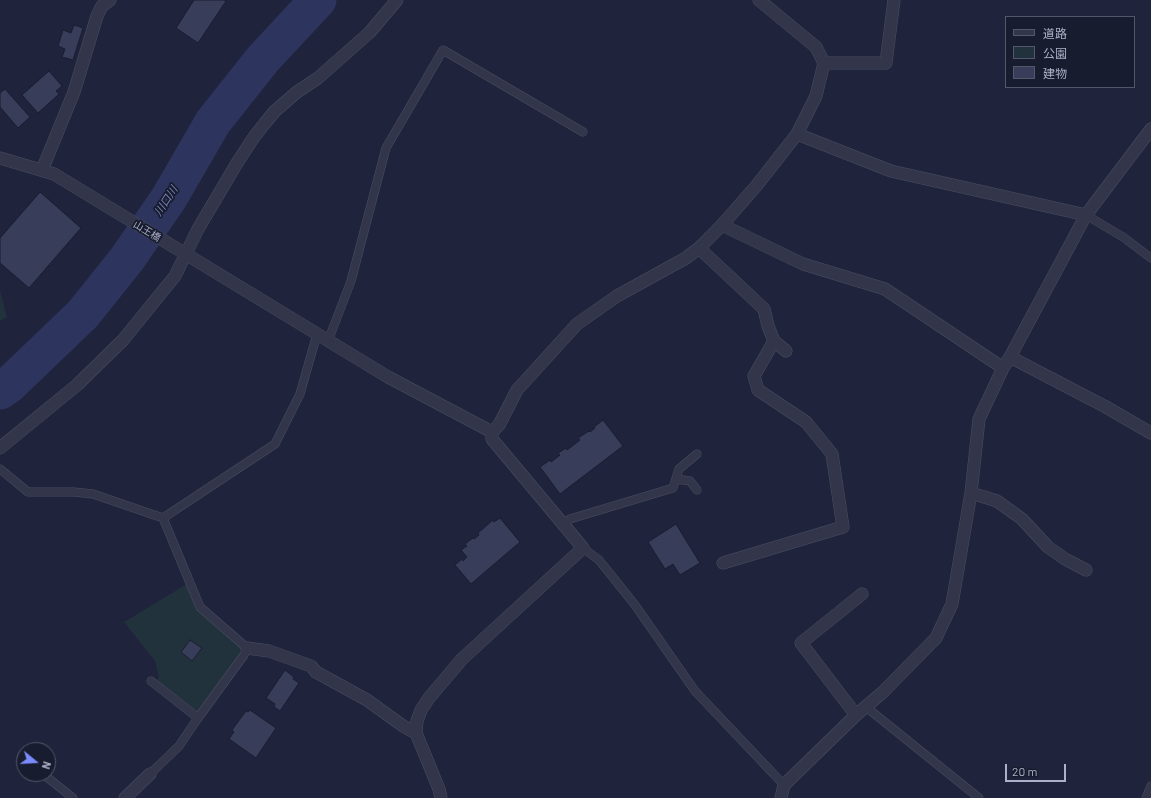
<!DOCTYPE html>
<html>
<head>
<meta charset="utf-8">
<style>
	body { margin:0 }
	#map { position:relative; width:1151px; height:798px; overflow:hidden; background:#1f233b; font-family:Barlow,"Noto Sans JP",sans-serif }
	canvas { display:block }
	.legend { position:absolute; left:1005px; top:16px; width:130px; height:72px; box-sizing:border-box; background:#181c2f; border:1px solid #54576c; margin:0; padding:5px 7px; list-style:none; font-size:12px; color:#adb0c7 }
	.legend li { display:flex; align-items:center; gap:8px; height:20px }
	.legend b { width:20px; border:1px solid #54576c }
	.north { position:absolute; left:16px; top:742px; width:40px; height:40px; box-sizing:border-box; background:#181c2f; border:1px solid #54576c; border-radius:50%; rotate:108deg; font-size:11px; font-weight:700; line-height:16px; text-align:center; color:#adb0c7 }
	.north::after { content:''; display:block; margin:auto; width:14px; height:18px; background:#7a8bff; clip-path:polygon(50% 0,100% 100%,50% 72%,0 100%) }
	.scale { position:absolute; left:1005px; top:764px; width:61px; height:18px; box-sizing:border-box; border:2px solid #adb0c7; border-top:0; padding-left:5px; font-size:12px; line-height:14px; white-space:nowrap; color:#adb0c7; -webkit-text-stroke:3px #181c2f; paint-order:stroke }
</style>
</head>
<body>
<div id="map">
<canvas width="1151" height="798"></canvas>
<ul class="legend">
<li><b style="height:5px;background:#33364b"></b>道路</li>
<li><b style="height:11px;background:#21323c"></b>公園</li>
<li><b style="height:11px;background:#383d59"></b>建物</li>
</ul>
<div class="north">N</div>
<div class="scale">20 m</div>
</div>
<script>
const context = document.querySelector('canvas').getContext('2d');
context.lineJoin = 'round';
function paint(path, color) {
  context.fillStyle = color;
  context.fill(path, 'evenodd');
}
function toPath(rows) {
  const path = new Path2D();
  for (const r of rows) {
    path.moveTo(r[0], r[1]);
    for (let i = 2; i < r.length; i += 2) path.lineTo(r[i], r[i + 1]);
  }
  return path;
}
function strokePath(path, color, width, dash) {
  context.strokeStyle = color;
  context.lineWidth = width;
  context.lineCap = dash ? 'butt' : 'round';
  context.setLineDash(dash || []);
  context.stroke(path);
}
function drawText(font, color, halo, rows, align = 'center') {
  context.font = font + ' Barlow,"Noto Sans JP",sans-serif';
  context.lineWidth = 3.5;
  context.setLineDash([]);
  context.textBaseline = 'middle';
  context.strokeStyle = halo;
  context.fillStyle = color;
  for (const [text, x, y, turn = 0] of rows) {
    context.save();
    context.translate(x, y);
    context.rotate((+turn || 0) * Math.PI / 180);
    context.textAlign = isNaN(turn) ? turn : align;
    if (halo) context.strokeText(text, 0, 0);
    context.fillText(text, 0, 0);
    context.restore();
  }
}
paint(toPath([
	[0,290,7,317,0,321],
	[190,582,200,607,247,648,198,718,154,684,159,677,155,661,124,622]
]), '#21323c');
strokePath(toPath([
	[0,391,10,384,83,314,127,259,169,198,213,122,263,59,318,0]
]), '#2d355f', 37);
const building = toPath([
	[194,0,224,0,226,1,198,43,176,28,194,0],
	[74,25,83,28,73,60,62,57,65,49,58,46,63,30,71,33,74,25],
	[49,71,62,86,56,91,59,94,38,113,22,95,49,71],
	[5,89,30,117,18,128,0,107,0,93,5,89],
	[40,192,81,228,29,288,0,263,0,238,40,192],
	[603,420,623,446,560,494,540,467,550,460,551,462,560,455,558,453,566,448,567,450,580,440,578,438,589,431,590,432,595,428,594,427,603,420],
	[500,518,520,542,471,584,455,565,462,559,463,561,467,557,461,550,467,546,465,544,473,538,474,539,479,535,478,533,493,520,494,522,500,518],
	[676,524,700,563,680,575,673,564,665,569,648,542,676,524],
	[190,640,202,648,192,661,181,652,190,640],
	[285,670,294,677,293,679,299,683,280,711,274,707,275,704,266,698,285,670],
	[250,710,276,728,256,758,229,739,234,732,232,730,246,711,248,712,250,710]
]);
paint(building, '#383d59');
strokePath(building, '#1a1e31', 1);
const lane = toPath([
	[1086,215,1123,237,1151,258],
	[328,341,351,281,386,148,443,50,583,132],
	[0,469,28,492,74,492,93,494,163,518,200,607,247,648,244,655,198,718,179,746,150,774],
	[676,479,690,481,697,490],
	[163,518,275,444,300,394,317,334],
	[563,524,570,519,673,488,679,469,697,454],
	[583,548,599,560,635,605,695,691,784,785],
	[151,681,198,718],
	[866,707,979,798],
	[43,774,73,798],
	[1146,798,1151,786]
]);
const street = toPath([
	[824,63,886,63,894,0],
	[797,134,891,171,1086,215],
	[0,158,54,174,388,377,492,432],
	[42,170,74,92,97,16,102,6,110,0],
	[722,225,803,264,885,289,1003,368],
	[699,248,764,309,768,326,774,341],
	[1010,357,1106,407,1151,433],
	[0,448,77,385,123,340,175,276,198,229,237,163,254,137,265,123,275,111,297,92,318,78,370,32,397,0],
	[971,493,997,501,1022,519,1048,547,1065,559,1086,570],
	[723,563,843,527,832,454,806,422,758,390,754,376,774,341,786,351],
	[247,648,269,651,311,666,316,672,367,700,403,726,416,733],
	[856,715,801,643,862,594],
	[125,798,150,774],
	[441,798,439,789,416,733,417,721,421,710,429,698,462,659,583,548,492,439,492,432,499,425,517,390,577,324,617,296,686,258,699,248,722,225,757,185,797,134,816,96,824,63,816,47,759,0],
	[781,798,784,785,856,715,883,692,936,638,952,604,971,493,979,419,1003,368,1010,357,1086,215,1151,129]
]);
strokePath(lane, '#4a4e62', 9);
strokePath(street, '#4a4e62', 13);
strokePath(lane, '#33364b', 8);
strokePath(street, '#33364b', 12);
drawText('10px', '#adb0c7', '#181c2f', [
	["山王橋",147,231,31]
]);
drawText('italic 11px', '#7a84b7', '#181c2f', [
	["川口川",166,201,-57]
]);
</script>
</body>
</html>
